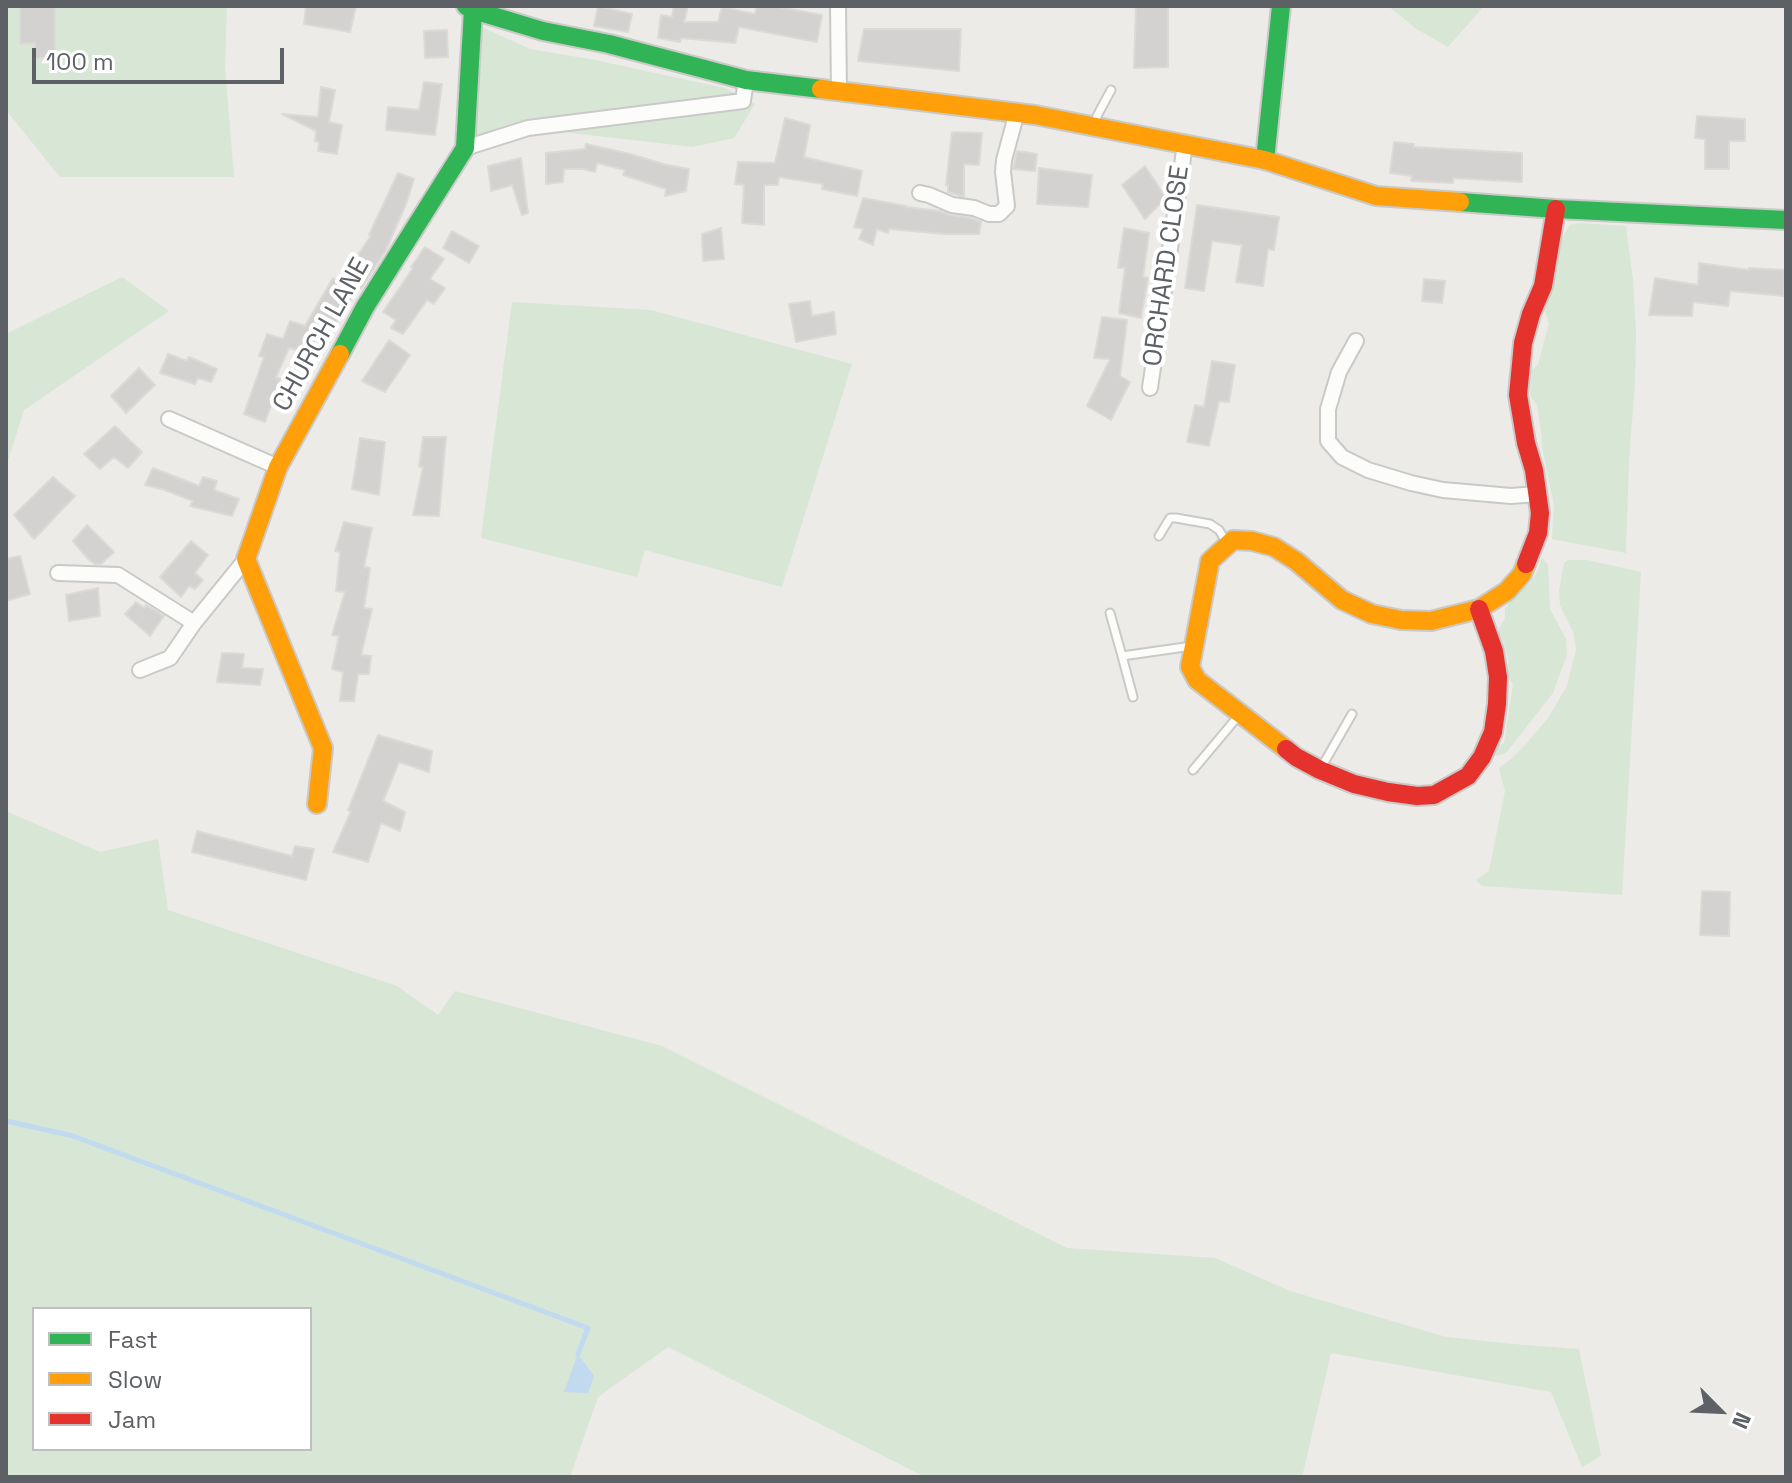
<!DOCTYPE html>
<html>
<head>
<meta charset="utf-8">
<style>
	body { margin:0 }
	#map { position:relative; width:1792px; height:1483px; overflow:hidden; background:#ecebe7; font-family:"Space Grotesk",sans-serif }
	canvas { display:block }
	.frame { position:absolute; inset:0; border:8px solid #5d6064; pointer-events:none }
	.legend { position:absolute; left:32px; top:1307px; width:280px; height:144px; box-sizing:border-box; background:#fff; border:2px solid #bebfc1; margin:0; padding:10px 14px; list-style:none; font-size:24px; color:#5d6064 }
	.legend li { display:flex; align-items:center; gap:16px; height:40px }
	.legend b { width:40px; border:2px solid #bebfc1 }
	.north { position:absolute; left:1680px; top:1371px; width:80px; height:80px; -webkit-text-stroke:6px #fff; paint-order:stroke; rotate:114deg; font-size:22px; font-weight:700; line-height:32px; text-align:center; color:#5d6064 }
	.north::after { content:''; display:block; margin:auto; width:28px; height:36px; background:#5d6064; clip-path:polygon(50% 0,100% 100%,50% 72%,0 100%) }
	.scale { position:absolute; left:32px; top:48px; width:252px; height:36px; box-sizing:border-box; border:4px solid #5d6064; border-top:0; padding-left:10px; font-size:24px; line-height:28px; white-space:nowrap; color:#5d6064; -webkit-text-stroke:6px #fff; paint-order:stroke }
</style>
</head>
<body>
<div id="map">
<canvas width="1792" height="1483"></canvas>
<div class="frame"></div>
<ul class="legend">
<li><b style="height:10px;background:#30b455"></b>Fast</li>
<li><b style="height:10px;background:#ff9f0a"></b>Slow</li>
<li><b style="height:10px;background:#e5322d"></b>Jam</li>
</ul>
<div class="north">N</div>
<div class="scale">100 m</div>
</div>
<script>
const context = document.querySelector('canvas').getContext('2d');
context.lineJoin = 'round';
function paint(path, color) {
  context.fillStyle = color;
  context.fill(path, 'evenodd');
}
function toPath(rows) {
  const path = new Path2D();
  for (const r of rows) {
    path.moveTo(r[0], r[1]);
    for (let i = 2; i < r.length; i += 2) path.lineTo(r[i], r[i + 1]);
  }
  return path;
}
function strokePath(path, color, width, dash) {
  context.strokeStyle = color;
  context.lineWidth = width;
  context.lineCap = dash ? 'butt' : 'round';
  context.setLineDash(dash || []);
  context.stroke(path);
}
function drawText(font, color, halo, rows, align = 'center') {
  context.font = font + ' "Space Grotesk",sans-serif';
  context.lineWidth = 8;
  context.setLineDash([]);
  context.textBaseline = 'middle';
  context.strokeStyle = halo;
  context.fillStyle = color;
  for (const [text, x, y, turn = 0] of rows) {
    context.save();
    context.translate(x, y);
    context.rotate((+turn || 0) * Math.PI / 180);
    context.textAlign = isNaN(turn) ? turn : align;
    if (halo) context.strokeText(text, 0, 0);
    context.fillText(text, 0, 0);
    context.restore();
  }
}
paint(toPath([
	[6,6,227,6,225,68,234,177,60,177,6,110],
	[1388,6,1484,6,1448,47,1415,28],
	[479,26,530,49,595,60,725,88,755,104,734,138,693,147,528,128,465,148],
	[1579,223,1626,226,1633,280,1636,334,1635,384,1629,459,1626,553,1552,539,1554,505,1541,442,1542,438,1537,405,1530,396,1531,371,1538,365,1549,323,1545,311,1557,271,1561,239,1570,225],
	[122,277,169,311,24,410,6,467,6,334],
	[512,302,651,310,852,364,782,587,645,550,637,577,481,538],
	[1542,557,1548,565,1550,609,1566,639,1567,655,1553,693,1506,753,1495,756,1498,746,1504,743,1513,684,1508,677,1508,659,1504,643,1498,631,1505,618,1505,609,1515,596,1530,583,1537,572],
	[1568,560,1587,560,1641,572,1622,895,1482,886,1476,880,1489,871,1505,791,1499,768,1511,759,1527,743,1548,718,1567,686,1576,650,1574,634,1560,605,1559,591,1564,563],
	[6,811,100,852,158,839,168,910,397,986,438,1015,455,991,662,1046,1067,1248,1215,1258,1290,1291,1446,1337,1513,1344,1579,1349,1601,1456,1582,1467,1551,1392,1331,1353,1302,1477,925,1477,668,1347,598,1397,570,1477,6,1477],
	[34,1309,310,1309,310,1449,34,1449]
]), '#d7e6d5');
paint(toPath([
	[578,1354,594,1376,588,1393,564,1392]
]), '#c1daf0');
strokePath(toPath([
	[6,1121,73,1136,588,1328,578,1354]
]), '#c1daf0', 5);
const building = toPath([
	[20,6,55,6,55,58,35,58,35,43,20,44,20,6],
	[306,6,356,6,350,32,304,24,306,6],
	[598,6,632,14,628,32,594,26,598,6],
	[674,6,688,6,684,22,718,22,722,7,755,14,757,6,773,6,822,15,817,42,739,27,735,43,681,38,680,42,658,38,661,15,672,17,674,6],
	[1136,6,1168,6,1168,67,1134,68,1136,6],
	[864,29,961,29,959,71,858,61,864,29],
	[447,30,448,57,425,58,424,31,447,30],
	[424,82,442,84,435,135,386,130,388,107,419,110,424,82],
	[321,87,335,90,329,122,342,125,337,154,318,151,319,142,315,141,316,131,282,114,318,117,321,87],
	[1697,116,1745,119,1745,141,1729,141,1729,169,1705,169,1705,139,1695,138,1697,116],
	[785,118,810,125,804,157,862,171,857,196,822,189,823,184,779,177,778,185,764,185,764,225,742,223,744,185,735,184,738,162,775,163,785,118],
	[952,132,982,133,979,165,964,164,964,197,948,192,948,185,946,185,952,132],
	[1394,142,1414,144,1413,147,1522,153,1522,182,1453,178,1453,183,1411,181,1412,176,1390,173,1394,142],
	[586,144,630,154,667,165,689,169,686,191,665,196,666,189,623,175,625,170,597,163,595,172,583,169,564,169,563,182,546,184,546,153,585,149,586,144],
	[1017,151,1037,154,1035,171,1013,169,1017,151],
	[521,158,528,213,522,215,512,185,491,191,488,166,521,158],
	[1145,166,1166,198,1145,219,1122,185,1145,166],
	[1039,168,1092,175,1088,207,1037,204,1039,168],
	[398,173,414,179,406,204,386,250,361,289,358,288,333,327,323,321,309,353,289,348,276,377,281,379,265,422,244,414,264,357,259,356,267,334,283,339,290,321,305,326,333,278,339,282,371,236,369,235,398,173],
	[863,198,906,206,906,207,940,211,950,215,971,218,981,222,979,234,945,234,889,229,888,233,877,229,873,245,859,239,863,229,854,227,863,198],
	[1197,205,1279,217,1274,250,1268,249,1263,286,1236,282,1242,245,1212,241,1204,291,1185,288,1197,205],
	[721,228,724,259,703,261,702,234,721,228],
	[1124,228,1149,233,1143,277,1148,278,1141,318,1119,313,1125,268,1118,268,1124,228],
	[452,231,479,246,469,263,443,248,452,231],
	[425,247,444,259,430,279,445,288,434,304,427,300,403,334,391,328,396,320,383,312,413,268,411,267,425,247],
	[1699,263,1749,270,1749,268,1785,270,1784,296,1730,291,1728,306,1693,302,1692,316,1649,315,1655,278,1698,285,1699,263],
	[1424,279,1445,281,1442,303,1422,301,1424,279],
	[810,301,812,316,834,312,836,334,796,342,789,304,810,301],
	[1102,317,1127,320,1120,376,1130,382,1111,420,1087,406,1110,359,1094,358,1102,317],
	[389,340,410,355,385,392,362,381,389,340],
	[168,354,187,361,189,357,217,369,211,382,198,378,195,384,160,373,168,354],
	[1212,361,1235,365,1229,402,1219,401,1209,446,1187,442,1195,405,1204,407,1212,361],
	[139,368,155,385,126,413,111,396,139,368],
	[115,426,142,452,128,468,114,457,100,469,84,454,115,426],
	[423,437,446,437,439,516,413,515,423,467,419,467,423,437],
	[360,438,385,442,379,495,352,489,360,438],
	[153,468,199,486,203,477,217,481,214,490,239,499,232,516,190,506,193,501,165,490,145,485,153,468],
	[53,477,75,496,34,539,14,515,53,477],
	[344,522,372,528,364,567,370,568,364,608,372,609,361,655,371,656,369,674,358,674,354,701,340,701,343,672,332,669,339,636,332,635,345,592,336,591,340,552,335,551,344,522],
	[87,525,114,552,101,564,95,564,88,559,73,541,87,525],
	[191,541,208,555,195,573,203,580,195,589,189,586,181,597,160,577,191,541],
	[20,556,30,594,6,601,6,559,20,556],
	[98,588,100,616,69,621,66,595,98,588],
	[136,602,144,608,146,605,164,616,150,636,125,614,136,602],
	[222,653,244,654,242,668,263,669,260,685,217,682,222,653],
	[378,735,432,751,429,772,399,762,383,801,405,812,400,831,381,823,368,862,333,852,351,811,348,810,378,735],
	[197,831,292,856,295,846,314,849,306,880,192,852,197,831],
	[1702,891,1730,892,1729,936,1700,935,1702,891]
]);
paint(building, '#d3d2d0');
strokePath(building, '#dbdad6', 2);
const lane = toPath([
	[1095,124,1097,116,1111,90],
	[1159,536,1170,518,1176,518,1210,524,1219,530,1227,543],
	[1110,613,1122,656,1192,646],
	[1122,656,1133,697],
	[1321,768,1352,714],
	[1193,770,1240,714]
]);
const street = toPath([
	[838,6,839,92],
	[465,148,528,128,743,101,746,80],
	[920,193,929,195,952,205,974,208,989,214,999,214,1007,206,1003,172,1004,160,1017,112],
	[1356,341,1339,372,1328,409,1328,441,1342,457,1368,470,1411,483,1443,490,1511,496,1537,494],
	[1150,388,1185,144],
	[169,419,278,467],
	[58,573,118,575,194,623],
	[140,670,170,658,194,623,246,559]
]);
const fast = toPath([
	[466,6,473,10,543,31,609,44,746,80,821,89],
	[1265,160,1281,6],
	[1460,202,1556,209,1786,220],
	[340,354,365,307,465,148,473,10]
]);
const slow = toPath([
	[821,89,1035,115,1265,160,1376,196,1460,202],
	[1286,749,1197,680,1190,667,1210,561,1233,540,1252,541,1274,547,1296,561,1342,600,1372,614,1401,620,1431,621,1479,609,1507,591,1522,574,1526,564],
	[317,804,323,748,246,559,278,467,340,354]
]);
const jam = toPath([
	[1526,564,1538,533,1540,513,1534,470,1526,443,1518,395,1523,343,1531,314,1543,286,1556,209],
	[1286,749,1296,757,1320,770,1354,784,1388,792,1417,796,1434,795,1468,776,1482,757,1493,732,1497,704,1498,677,1494,651,1479,609]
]);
strokePath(lane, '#c9c9c8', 11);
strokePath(street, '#c9c9c8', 18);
strokePath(fast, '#c9c9c8', 22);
strokePath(slow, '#c9c9c8', 22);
strokePath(jam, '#c9c9c8', 22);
strokePath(lane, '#fcfcfb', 7);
strokePath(street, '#fcfcfb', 14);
strokePath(fast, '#30b455', 18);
strokePath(slow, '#ff9f0a', 18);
strokePath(jam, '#e5322d', 18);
drawText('26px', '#5d6064', '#fff', [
	["ORCHARD CLOSE",1167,266,-82],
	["CHURCH LANE",322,335,-61]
]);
</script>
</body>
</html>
